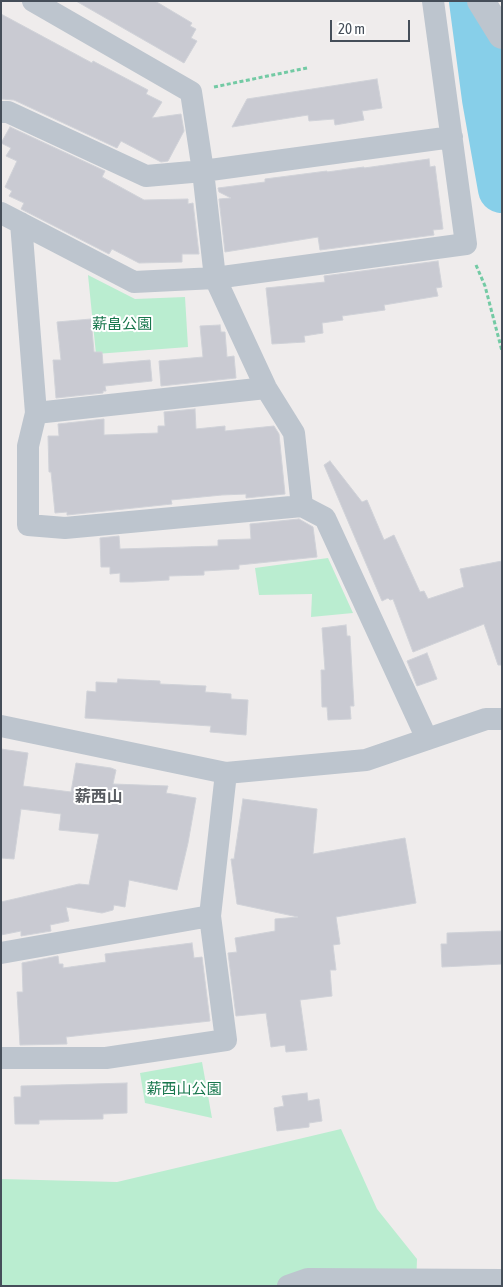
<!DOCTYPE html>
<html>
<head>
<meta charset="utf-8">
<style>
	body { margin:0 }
	#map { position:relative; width:503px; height:1287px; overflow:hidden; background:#efecec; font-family:"Asap Condensed",sans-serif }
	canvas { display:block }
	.frame { position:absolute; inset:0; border:2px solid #454e59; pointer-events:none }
	.scale { position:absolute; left:330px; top:20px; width:80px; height:22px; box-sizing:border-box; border:2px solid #454e59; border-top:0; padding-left:6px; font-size:15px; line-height:18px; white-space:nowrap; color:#454e59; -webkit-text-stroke:4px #fff; paint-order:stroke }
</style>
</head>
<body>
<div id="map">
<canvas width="503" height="1287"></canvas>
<div class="frame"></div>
<div class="scale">20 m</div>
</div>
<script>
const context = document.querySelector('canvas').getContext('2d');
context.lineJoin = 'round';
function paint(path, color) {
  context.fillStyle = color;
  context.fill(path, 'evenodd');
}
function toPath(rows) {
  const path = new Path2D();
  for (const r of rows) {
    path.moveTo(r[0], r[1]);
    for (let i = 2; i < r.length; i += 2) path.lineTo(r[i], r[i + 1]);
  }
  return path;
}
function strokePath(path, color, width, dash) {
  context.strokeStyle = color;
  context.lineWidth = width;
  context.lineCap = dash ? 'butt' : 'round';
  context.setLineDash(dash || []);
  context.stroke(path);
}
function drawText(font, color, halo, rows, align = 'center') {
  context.font = font + ' "Asap Condensed","Noto Sans JP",sans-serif';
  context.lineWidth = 4;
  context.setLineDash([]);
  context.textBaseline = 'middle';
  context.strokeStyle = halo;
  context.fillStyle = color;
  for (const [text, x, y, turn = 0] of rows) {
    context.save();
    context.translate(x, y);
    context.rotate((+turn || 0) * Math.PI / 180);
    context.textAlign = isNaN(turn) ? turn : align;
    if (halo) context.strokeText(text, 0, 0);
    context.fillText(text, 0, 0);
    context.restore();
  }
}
paint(toPath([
	[88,275,135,299,185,297,188,347,96,354],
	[328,558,353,613,311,617,312,594,259,595,255,568],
	[202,1062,212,1118,145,1103,140,1073],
	[341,1129,377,1209,417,1259,416,1286,1,1286,1,1179,117,1182]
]), '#baedd0');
strokePath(toPath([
	[473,1,486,99,502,189]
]), '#87cfe9', 48);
const building = toPath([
	[76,1,155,1,192,23,190,26,196,29,191,38,197,41,184,63,76,1],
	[1,14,92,63,93,61,148,90,146,94,162,102,152,118,181,114,184,131,168,161,161,162,121,141,117,148,14,100,2,99,1,14],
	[377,79,382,108,362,111,364,120,335,125,334,119,309,121,308,115,232,127,247,99,377,79],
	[10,127,105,171,102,177,144,200,188,199,188,204,193,203,199,254,182,254,182,262,139,263,112,249,109,254,21,209,24,203,9,196,12,191,5,187,17,161,6,156,11,148,1,143,10,127],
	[429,159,430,167,435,166,443,229,433,230,434,235,320,250,318,237,225,252,219,199,231,198,219,192,218,188,265,182,265,179,327,171,327,172,364,167,364,168,429,159],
	[438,261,442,287,436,288,438,296,384,305,385,310,342,316,343,320,322,323,323,333,304,336,305,342,272,344,266,288,325,282,324,276,438,261],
	[91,319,94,352,102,352,103,364,150,360,152,381,105,386,106,391,103,391,103,393,56,398,53,360,61,360,57,322,91,319],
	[220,325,221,332,225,332,227,357,234,356,236,378,161,386,159,361,203,357,200,326,220,325],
	[195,409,196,429,225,426,225,431,274,426,279,434,285,494,246,498,246,494,222,495,171,500,172,504,67,515,67,512,55,513,51,472,49,472,48,436,59,436,58,424,104,419,104,435,158,433,158,426,165,426,164,412,195,409],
	[330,461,362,502,367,500,384,540,394,535,420,592,424,591,428,599,464,587,460,569,502,561,502,665,498,665,484,624,413,652,393,599,390,600,388,598,382,601,324,465,330,461],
	[299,519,313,527,317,557,239,565,239,569,204,571,204,575,169,576,169,580,133,582,120,582,120,573,110,574,110,567,101,567,100,538,119,536,120,549,218,546,218,540,251,539,250,524,299,519],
	[346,625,347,636,350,636,354,706,350,706,351,719,328,720,327,707,322,707,321,670,325,670,322,628,346,625],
	[427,653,437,679,417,686,407,661,427,653],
	[118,679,160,681,160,684,206,686,205,692,231,694,231,699,248,700,246,735,210,732,211,726,85,718,87,691,96,692,96,682,117,683,118,679],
	[1,749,28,753,23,786,71,792,76,763,111,768,116,770,113,784,168,786,166,793,196,798,188,843,177,890,129,880,125,907,114,905,113,910,102,913,66,907,69,921,50,925,51,931,21,936,21,931,1,935,1,902,79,884,89,885,99,834,59,830,61,814,21,809,14,859,1,858,1,749],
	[243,799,317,809,313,854,405,838,416,903,336,917,340,944,333,945,336,970,330,970,332,996,300,1000,307,1050,286,1052,285,1045,271,1047,266,1013,236,1016,228,953,237,952,235,938,275,931,275,919,298,917,237,904,231,859,234,859,243,799],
	[502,931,502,964,442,967,441,944,447,944,447,933,502,931],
	[192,943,194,958,202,957,210,1021,66,1037,67,1044,20,1045,17,992,23,992,22,963,58,956,59,964,63,964,63,968,106,962,105,954,192,943],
	[127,1083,127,1113,103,1114,103,1119,39,1120,39,1124,15,1124,14,1097,21,1097,21,1086,127,1083],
	[307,1093,308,1101,319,1099,322,1121,309,1123,309,1127,277,1131,274,1108,284,1106,282,1096,307,1093]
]);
paint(building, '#c9cad2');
strokePath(building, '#d0d2d8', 1);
strokePath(toPath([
	[214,87,307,68],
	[476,265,485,286,502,351]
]), '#73caa4', 3, [4, 2.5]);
strokePath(toPath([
	[33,1,191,92,203,171,215,278,466,244,433,1],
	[1,112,8,112,146,176,203,171,452,137],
	[1,213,134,282,215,278,266,388,294,433,302,506],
	[21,223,36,413,28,446,28,525,65,528,302,506,325,518,427,739],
	[36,413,266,388],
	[1,726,226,773,366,760,486,719,502,719],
	[1,953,210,916],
	[1,1058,106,1058,226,1040,210,916,226,773],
	[288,1286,308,1279,502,1280]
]), '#bdc5ce', 22);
strokePath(toPath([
	[481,1,502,35]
]), '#bdc5ce', 28);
drawText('15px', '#18774d', '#fff', [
	["薪畠公園",122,324],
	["薪西山公園",184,1089]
]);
drawText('bold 16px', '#595c61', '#fff', [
	["薪西山",99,797]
]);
</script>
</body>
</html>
